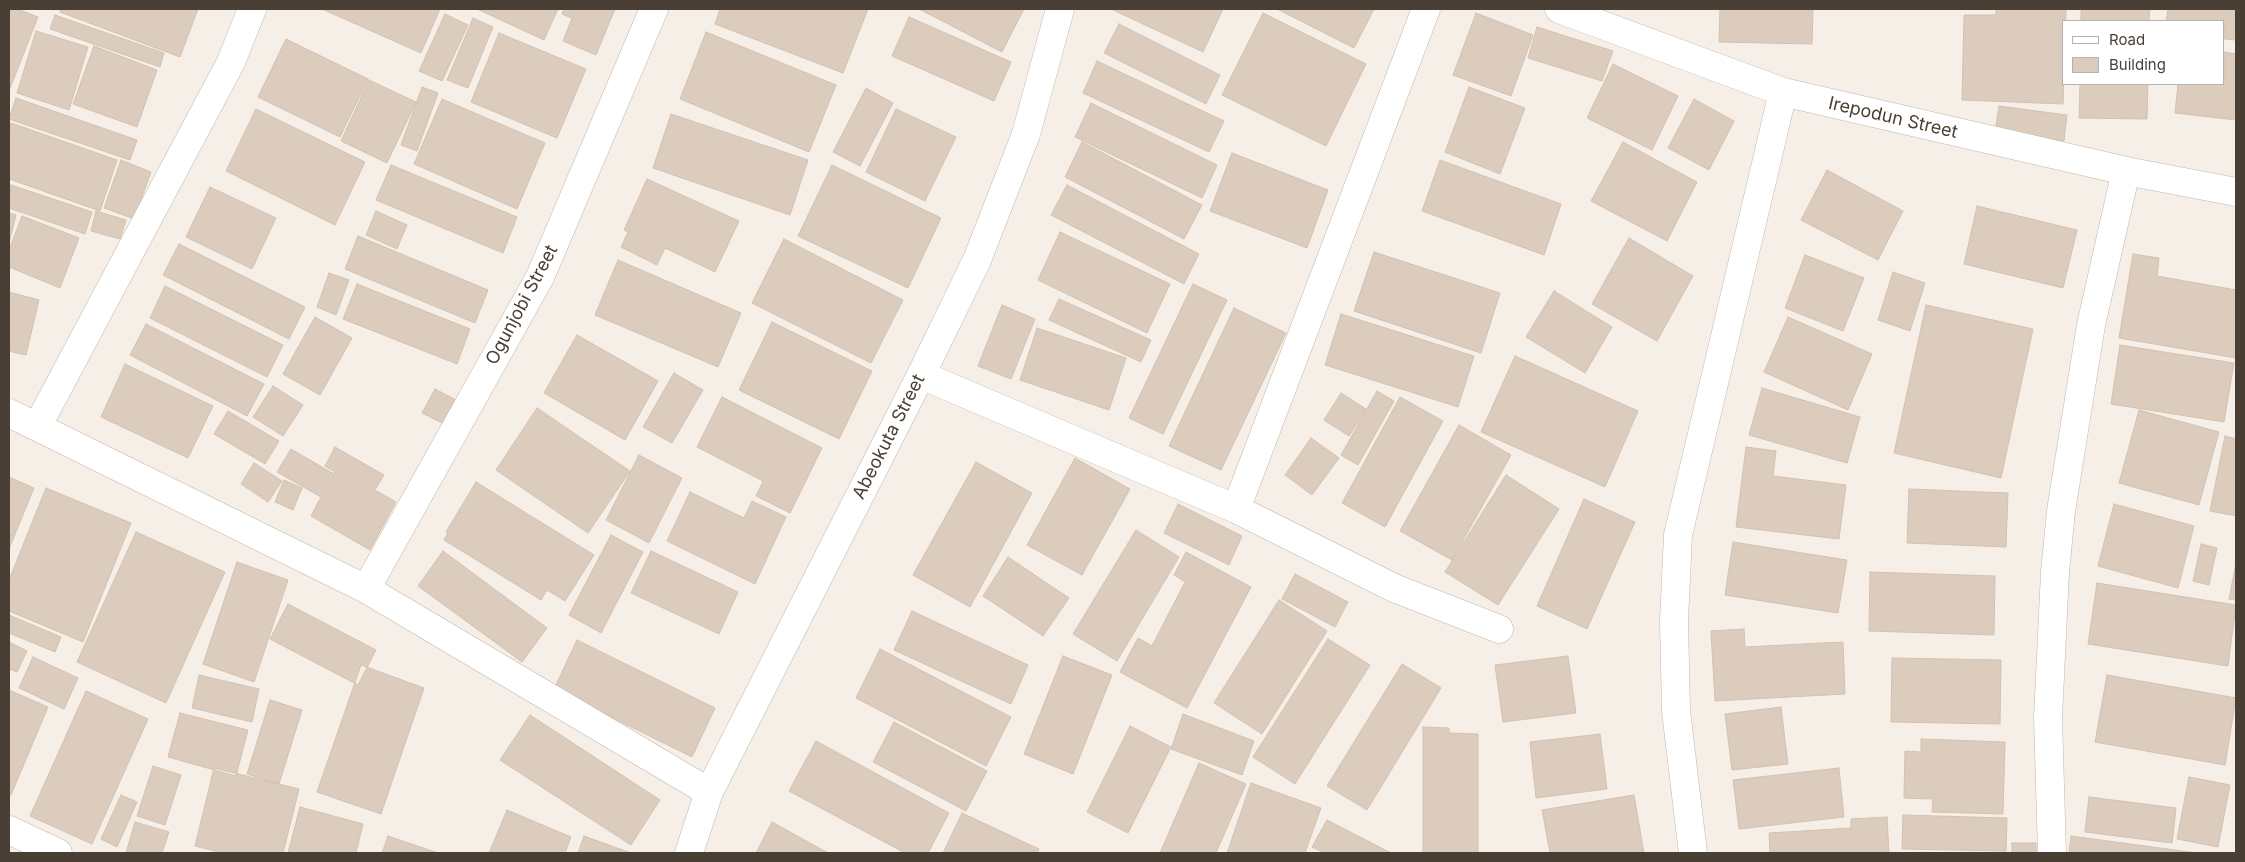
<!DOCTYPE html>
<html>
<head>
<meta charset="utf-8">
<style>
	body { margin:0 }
	#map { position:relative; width:2245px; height:862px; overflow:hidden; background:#f6efe8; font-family:Inter,sans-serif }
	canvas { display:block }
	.frame { position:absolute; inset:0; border:10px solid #4a3f35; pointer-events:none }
	.legend { position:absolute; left:2062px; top:20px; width:162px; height:65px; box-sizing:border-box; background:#fff; border:1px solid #b7b2ae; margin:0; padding:6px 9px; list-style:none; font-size:15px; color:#4a3f35 }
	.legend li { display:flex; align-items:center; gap:10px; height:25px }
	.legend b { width:25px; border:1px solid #b7b2ae }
</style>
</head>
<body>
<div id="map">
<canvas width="2245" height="862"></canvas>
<div class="frame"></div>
<ul class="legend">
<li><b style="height:6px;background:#fff"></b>Road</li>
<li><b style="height:14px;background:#dcccbe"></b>Building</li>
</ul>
</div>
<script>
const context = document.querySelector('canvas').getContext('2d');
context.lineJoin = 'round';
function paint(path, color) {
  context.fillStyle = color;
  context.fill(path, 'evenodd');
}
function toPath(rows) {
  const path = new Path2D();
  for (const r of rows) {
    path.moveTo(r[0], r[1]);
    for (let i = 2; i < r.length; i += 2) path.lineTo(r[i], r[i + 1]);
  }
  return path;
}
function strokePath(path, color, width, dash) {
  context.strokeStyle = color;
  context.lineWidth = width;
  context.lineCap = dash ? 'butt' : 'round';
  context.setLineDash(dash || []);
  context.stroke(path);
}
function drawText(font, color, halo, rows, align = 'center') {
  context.font = font + ' Inter,sans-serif';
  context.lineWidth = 4;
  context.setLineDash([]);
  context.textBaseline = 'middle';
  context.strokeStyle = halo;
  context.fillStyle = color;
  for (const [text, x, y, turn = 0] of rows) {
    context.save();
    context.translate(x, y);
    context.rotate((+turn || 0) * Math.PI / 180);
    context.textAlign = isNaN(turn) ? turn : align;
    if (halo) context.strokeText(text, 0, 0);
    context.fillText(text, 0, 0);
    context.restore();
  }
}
const building = toPath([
	[9,9,17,9,38,17,9,91,9,9],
	[61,9,198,9,180,57,60,12,61,9],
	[322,9,440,9,421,53,322,9],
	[477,9,558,9,544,40,477,9],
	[564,9,615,9,596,55,563,41,572,18,562,14,564,9],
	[720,9,868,9,843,73,715,24,720,9],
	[919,9,1024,9,1002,52,919,9],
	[1111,9,1223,9,1203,52,1111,9],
	[1277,9,1374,9,1354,48,1277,9],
	[1720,9,1813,9,1812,44,1719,42,1720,9],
	[1996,9,2066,9,2063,104,1962,100,1964,15,1996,15,1996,9],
	[2081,9,2150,9,2149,21,2081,21,2081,9],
	[2168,9,2236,9,2236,40,2224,39,2224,21,2166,21,2168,9],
	[1263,13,1366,64,1326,146,1222,95,1263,13],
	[1476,13,1533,35,1511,96,1453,75,1476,13],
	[445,14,468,25,442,81,419,71,445,14],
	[55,15,164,53,160,67,50,29,55,15],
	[909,17,1011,62,994,101,892,56,909,17],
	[473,18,493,27,468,88,447,80,473,18],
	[1119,24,1220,75,1206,104,1104,53,1119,24],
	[1537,27,1613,51,1602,81,1528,58,1537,27],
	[36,31,88,47,69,110,17,93,36,31],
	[706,32,836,85,809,152,680,99,706,32],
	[499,33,586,69,557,138,471,102,499,33],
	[286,39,368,79,340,137,258,97,286,39],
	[94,46,157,70,137,127,73,104,94,46],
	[2224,52,2236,54,2236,120,2175,113,2178,84,2224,84,2224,52],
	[1097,61,1224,121,1209,152,1083,93,1097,61],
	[1613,64,1678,96,1652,150,1587,118,1613,64],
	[369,80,416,102,387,163,341,141,369,80],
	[2080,84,2148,84,2147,119,2079,118,2080,84],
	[422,87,438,93,417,151,401,145,422,87],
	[1469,87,1525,108,1500,174,1445,152,1469,87],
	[866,88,893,103,860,166,833,152,866,88],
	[16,98,137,140,130,160,9,119,16,98],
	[442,99,545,143,517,209,414,164,442,99],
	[1694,99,1734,121,1709,170,1668,148,1694,99],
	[1091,103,1217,165,1202,198,1075,137,1091,103],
	[1999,106,2067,115,2064,141,1995,132,1999,106],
	[256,109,365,162,335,225,226,171,256,109],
	[896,109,956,137,925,201,866,172,896,109],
	[671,114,808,160,790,215,653,168,671,114],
	[11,123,117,160,100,211,9,179,9,131,11,123],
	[1082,142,1202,205,1184,239,1065,177,1082,142],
	[1623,142,1697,182,1667,241,1591,201,1623,142],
	[1232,153,1328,190,1307,248,1210,211,1232,153],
	[121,160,151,172,134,219,104,208,121,160],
	[1440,160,1561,204,1544,255,1422,211,1440,160],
	[391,165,517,217,503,253,376,200,391,165],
	[832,165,941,218,908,288,798,236,832,165],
	[1827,170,1903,211,1878,260,1801,220,1827,170],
	[647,179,739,221,715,272,665,248,657,265,621,247,628,232,624,230,647,179],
	[11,185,92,212,85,234,9,208,11,185],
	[1067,185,1199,254,1184,284,1051,215,1067,185],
	[210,187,276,218,252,269,186,237,210,187],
	[1977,206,2077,230,2063,288,1964,264,1977,206],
	[96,211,126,220,120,239,91,231,96,211],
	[376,211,407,225,397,249,366,235,376,211],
	[9,213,16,215,9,243,9,213],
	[22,216,79,238,60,288,9,267,9,250,22,216],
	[1060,232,1170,284,1147,333,1038,280,1060,232],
	[358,236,488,290,475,323,345,269,358,236],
	[1629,238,1693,276,1657,341,1592,304,1629,238],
	[784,239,903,300,871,363,752,303,784,239],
	[179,244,305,307,289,339,163,275,179,244],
	[1374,252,1500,293,1481,353,1354,311,1374,252],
	[2133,254,2159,258,2157,276,2236,290,2236,358,2119,338,2133,254],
	[1805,255,1864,278,1843,331,1785,308,1805,255],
	[618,260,741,313,718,367,595,315,618,260],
	[1893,272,1925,283,1910,331,1878,320,1893,272],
	[329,273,349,280,336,315,317,307,329,273],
	[357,284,470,329,457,364,343,319,357,284],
	[1193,284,1227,300,1163,434,1129,418,1193,284],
	[165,286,283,345,267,377,150,318,165,286],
	[1554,291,1612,327,1585,373,1526,337,1554,291],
	[9,292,39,300,26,355,9,351,9,292],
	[1059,299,1151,340,1141,362,1049,320,1059,299],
	[1002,305,1035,319,1011,379,978,366,1002,305],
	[1926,305,2033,329,2001,478,1894,453,1926,305],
	[1234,308,1286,333,1221,470,1169,446,1234,308],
	[1341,314,1474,356,1458,407,1325,365,1341,314],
	[315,317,352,338,320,395,283,374,315,317],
	[1788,317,1872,354,1848,410,1764,372,1788,317],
	[772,322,872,371,839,439,739,390,772,322],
	[146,324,264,384,247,416,130,355,146,324],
	[1037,328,1126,358,1109,410,1020,380,1037,328],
	[577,335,658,381,625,440,544,393,577,335],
	[2120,345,2234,363,2224,422,2111,404,2120,345],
	[1515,356,1638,411,1605,487,1481,432,1515,356],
	[125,364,213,406,188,458,101,417,125,364],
	[674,373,703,390,672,443,643,427,674,373],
	[273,386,303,405,283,436,253,417,273,386],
	[1762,388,1860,417,1847,463,1749,435,1762,388],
	[435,389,460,402,448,426,422,413,435,389],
	[1377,391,1394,401,1358,465,1341,455,1377,391],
	[1341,393,1366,409,1349,436,1324,420,1341,393],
	[722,397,822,448,790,513,756,496,763,481,697,447,722,397],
	[1400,397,1443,421,1385,527,1342,503,1400,397],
	[537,408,630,471,588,533,496,470,537,408],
	[2139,410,2219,432,2199,505,2119,483,2139,410],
	[228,411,279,441,265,464,214,434,228,411],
	[1459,425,1511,455,1452,560,1400,531,1459,425],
	[2225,436,2236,439,2236,516,2210,511,2225,436],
	[1311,438,1339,458,1312,495,1285,475,1311,438],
	[335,447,384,475,375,490,396,502,370,550,311,516,321,497,277,472,291,449,334,474,335,472,325,466,335,447],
	[1746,447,1776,451,1773,476,1846,485,1839,539,1736,527,1746,447],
	[639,455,682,478,649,543,606,520,639,455],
	[1075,458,1130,489,1082,575,1027,545,1075,458],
	[976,462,1032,493,970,607,913,575,976,462],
	[254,463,282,481,268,502,241,484,254,463],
	[1506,475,1559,509,1498,605,1445,572,1506,475],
	[9,477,34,488,9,549,9,477],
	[284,480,302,488,293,510,275,502,284,480],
	[476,482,594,555,565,601,547,590,541,600,444,540,448,533,446,532,476,482],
	[46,488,131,523,83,642,9,611,9,580,46,488],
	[1909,489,2008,493,2006,547,1907,543,1909,489],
	[690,492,744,518,752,501,786,517,755,584,667,541,690,492],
	[1584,499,1635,522,1587,629,1537,606,1584,499],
	[1178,504,1242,536,1229,565,1164,533,1178,504],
	[2114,504,2194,526,2178,588,2098,566,2114,504],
	[1136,530,1179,557,1117,661,1073,634,1136,530],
	[136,532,225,572,166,703,77,662,136,532],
	[611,535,643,552,601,633,569,615,611,535],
	[1733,542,1847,560,1838,613,1725,595,1733,542],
	[2201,544,2217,548,2209,585,2193,581,2201,544],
	[443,551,547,628,522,662,418,586,443,551],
	[651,551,738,592,719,634,631,593,651,551],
	[1186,552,1251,587,1187,708,1120,672,1138,638,1152,646,1185,582,1174,575,1186,552],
	[1008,557,1069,598,1043,636,983,596,1008,557],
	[237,562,288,580,254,682,203,664,237,562],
	[2236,563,2236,600,2229,599,2236,563],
	[1870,572,1995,576,1994,635,1869,631,1870,572],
	[1295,574,1348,602,1335,627,1282,599,1295,574],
	[2097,583,2236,605,2228,666,2088,644,2097,583],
	[1279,600,1327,631,1262,734,1214,703,1279,600],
	[288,604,376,650,358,685,270,639,288,604],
	[912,611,1028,665,1011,704,894,650,912,611],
	[9,615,61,637,55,652,9,633,9,615],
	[1744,629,1745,647,1843,642,1845,694,1715,701,1711,631,1744,629],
	[1328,639,1370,665,1295,784,1253,757,1328,639],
	[577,640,715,708,692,757,554,689,577,640],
	[9,642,27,651,17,672,9,669,9,642],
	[880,649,1011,717,986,766,856,698,880,649],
	[1063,656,1112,675,1073,774,1024,754,1063,656],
	[1568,656,1576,713,1503,722,1495,665,1568,656],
	[33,657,78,678,64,709,19,688,33,657],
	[1892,658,2001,660,2000,724,1891,722,1892,658],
	[1402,664,1441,688,1367,810,1327,786,1402,664],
	[361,665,424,688,381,814,317,792,361,665],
	[199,675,259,689,252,722,192,708,199,675],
	[2107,675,2236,698,2225,765,2095,742,2107,675],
	[9,690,48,707,11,795,9,794,9,690],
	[86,691,148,719,92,844,30,816,86,691],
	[270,700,302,710,279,784,247,774,270,700],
	[1781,707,1788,764,1732,770,1725,714,1781,707],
	[180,713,248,730,236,776,168,757,180,713],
	[1183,714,1254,741,1242,775,1171,749,1183,714],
	[530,715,660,800,631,845,500,760,530,715],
	[894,722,987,771,966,811,873,762,894,722],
	[1130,726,1171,747,1128,833,1087,812,1130,726],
	[1423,727,1449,728,1449,733,1478,734,1478,853,1423,853,1423,727],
	[1600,734,1607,789,1536,798,1530,742,1600,734],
	[1921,739,2005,742,2003,814,1932,812,1933,799,1904,798,1905,751,1921,752,1921,739],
	[816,741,949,813,928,853,905,853,789,791,816,741],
	[1199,763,1246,784,1216,853,1160,853,1199,763],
	[153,766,181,775,165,825,137,816,153,766],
	[214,768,299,789,283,853,223,853,195,846,214,768],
	[1839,768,1844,817,1739,829,1733,780,1839,768],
	[2189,777,2230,785,2218,847,2177,839,2189,777],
	[1251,783,1321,808,1305,853,1227,853,1251,783],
	[121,795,137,802,117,847,101,839,121,795],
	[1634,795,1644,853,1550,853,1542,810,1634,795],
	[2089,797,2176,808,2172,843,2085,832,2089,797],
	[300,807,363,824,356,853,288,853,300,807],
	[507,810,571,837,565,853,489,853,507,810],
	[962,813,1039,849,1037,853,943,853,962,813],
	[1903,815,2007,818,2006,851,1902,849,1903,815],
	[1887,817,1889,853,1770,853,1769,833,1851,828,1851,819,1887,817],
	[1327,820,1391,853,1325,853,1312,847,1327,820],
	[135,822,169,832,162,853,126,853,135,822],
	[772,822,828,853,756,853,772,822],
	[388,836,438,853,382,853,388,836],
	[584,836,631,853,578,853,584,836],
	[2071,836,2197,853,2069,853,2071,836],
	[2012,843,2036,843,2036,853,2012,853,2012,843]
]);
paint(building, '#dcccbe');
strokePath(building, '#d4c0ae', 1);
const minor = toPath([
	[1559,9,1783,92,2126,171,2236,192],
	[921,375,1236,509,1394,588,1499,629],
	[9,413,366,589,709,792],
	[37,427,231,62,252,9],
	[1236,509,1426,9],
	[366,589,540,277,654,9],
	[9,830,58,853],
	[689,853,709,792,921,375,977,260,1026,134,1060,9],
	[1693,853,1676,711,1674,621,1678,535,1783,92],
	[2052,853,2048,718,2055,572,2061,511,2091,325,2126,171]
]);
strokePath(minor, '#c2b6a9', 29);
strokePath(minor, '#fff', 28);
drawText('18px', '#4a3f35', '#fff', [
	["Irepodun Street",1893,118,13],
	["Ogunjobi Street",522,305,-62],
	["Abeokuta Street",889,437,-63]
]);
</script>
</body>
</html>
